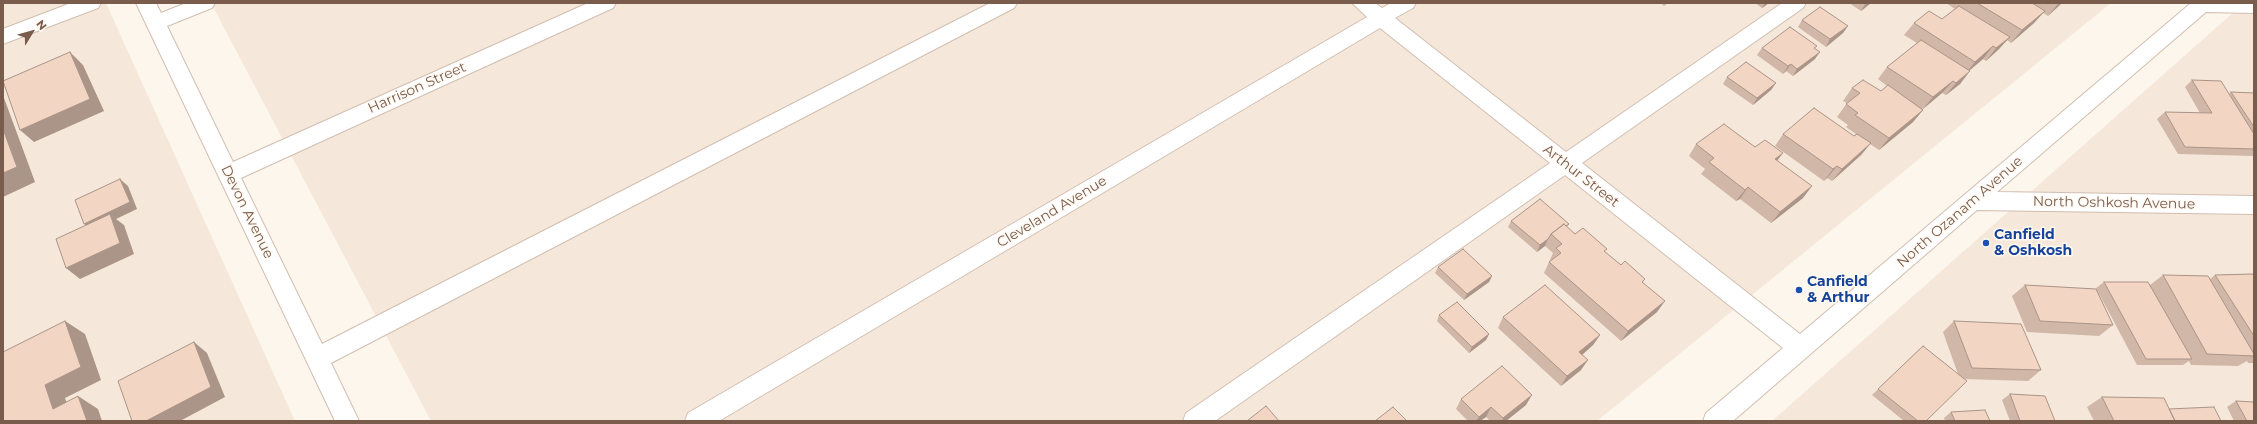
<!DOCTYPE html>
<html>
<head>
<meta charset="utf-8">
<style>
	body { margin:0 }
	#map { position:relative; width:2257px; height:424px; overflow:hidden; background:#fdf6ec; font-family:Montserrat,sans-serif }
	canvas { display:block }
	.frame { position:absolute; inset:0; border:4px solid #7a5c4d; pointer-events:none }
	.north { position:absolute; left:12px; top:12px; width:40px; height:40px; -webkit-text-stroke:3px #fffaf3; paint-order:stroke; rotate:53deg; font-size:11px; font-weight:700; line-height:16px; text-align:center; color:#7a5c4d }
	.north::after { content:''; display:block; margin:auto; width:14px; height:18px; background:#7a5c4d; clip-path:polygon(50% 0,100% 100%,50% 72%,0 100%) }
</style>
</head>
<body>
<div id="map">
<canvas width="2257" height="424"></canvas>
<div class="frame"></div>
<div class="north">N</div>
</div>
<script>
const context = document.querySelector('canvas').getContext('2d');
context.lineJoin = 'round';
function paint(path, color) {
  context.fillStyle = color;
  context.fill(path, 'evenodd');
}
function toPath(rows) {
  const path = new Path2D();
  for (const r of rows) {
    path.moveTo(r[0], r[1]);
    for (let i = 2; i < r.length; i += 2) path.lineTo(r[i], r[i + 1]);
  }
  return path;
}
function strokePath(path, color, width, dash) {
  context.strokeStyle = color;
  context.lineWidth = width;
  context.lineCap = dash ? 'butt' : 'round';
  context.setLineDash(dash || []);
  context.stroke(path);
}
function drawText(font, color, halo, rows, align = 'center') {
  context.font = font + ' Montserrat,sans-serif';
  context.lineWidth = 3;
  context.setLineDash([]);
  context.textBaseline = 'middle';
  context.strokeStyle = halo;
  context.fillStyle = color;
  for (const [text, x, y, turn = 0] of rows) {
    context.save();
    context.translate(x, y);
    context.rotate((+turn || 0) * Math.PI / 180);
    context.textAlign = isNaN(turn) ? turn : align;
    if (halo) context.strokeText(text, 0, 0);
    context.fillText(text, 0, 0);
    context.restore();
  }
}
paint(toPath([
	[3,3,106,3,295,421,3,421],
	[211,3,2111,3,1597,421,431,421],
	[2244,3,2254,3,2254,421,1772,421]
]), '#f5e8da');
const minor = toPath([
	[71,3,101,3,98,8,3,44,3,29,71,3],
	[136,3,156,3,161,13,186,3,215,3,212,8,167,26,233,162,588,3,616,3,613,8,241,178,322,344,990,3,1017,3,1014,8,331,363,359,421,335,421,136,3],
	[1352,3,1375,3,1382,8,1391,3,1416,3,1413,8,1395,18,1566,152,1782,3,1806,3,1803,8,1582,163,1800,334,2191,3,2254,3,2254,13,2206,12,1997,192,2254,196,2254,214,1977,210,1733,421,1703,421,1706,413,1783,348,1565,175,1215,421,1183,421,1186,413,1550,163,1380,28,719,421,685,421,688,413,1367,17,1352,3]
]);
strokePath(minor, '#d1beb0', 2);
paint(minor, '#fff');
paint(toPath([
	[1661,3,1668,3,1664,6],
	[1755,3,1769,3,1762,8],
	[1849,3,1871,3,1861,11],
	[1946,3,2062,3,2048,16,2043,13,2034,23,2011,43,2007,40,1999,49,1986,61,1983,59,1969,71,1960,84,1946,95,1942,93,1923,109,1923,110,1913,122,1879,150,1870,144,1861,155,1832,181,1827,178,1824,181,1775,146,1783,134,1854,136,1856,134,1846,127,1848,125,1837,117,1847,103,1843,101,1852,88,1881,91,1887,86,1878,79,1887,67,1917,43,1904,35,1914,23,1942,19,1955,9],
	[1802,20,1848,26,1843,33,1826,47,1798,27],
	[1762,48,1815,49,1815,59,1793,76,1786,71,1783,74,1757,55],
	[1727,77,1776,83,1771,90,1753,105,1723,84],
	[2192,80,2229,94,2231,92,2254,93,2254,156,2178,154,2157,119,2165,112,2200,113,2185,87],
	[1696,144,1778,161,1803,198,1771,223,1740,199,1736,201,1701,174,1705,169,1689,156],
	[1511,221,1569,224,1567,227,1575,234,1605,252,1621,265,1645,279,1643,282,1657,312,1621,341,1544,273,1549,262,1551,261,1550,260,1553,253,1545,246,1537,252,1508,227],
	[1438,267,1492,276,1489,282,1464,300,1435,273],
	[2254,274,2254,363,2248,363,2247,361,2238,366,2191,365,2189,361,2183,365,2137,365,2097,290,2113,325,2099,336,2027,332,2012,296,2025,285,2096,289,2096,288,2104,282,2150,285,2163,275,2210,279,2215,275],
	[1439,315,1489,334,1486,340,1469,353,1437,321],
	[1503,317,1600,335,1593,345,1582,355,1581,370,1561,386,1498,328],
	[1954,321,2041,370,2028,381,1964,379,1926,421,1904,421,1872,395,1923,346,1958,374,1943,332],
	[2010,394,2055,421,2010,421,2002,400],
	[2102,397,2169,409,2221,421,2094,421,2087,407],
	[1461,399,1526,405,1506,421,1490,421,1486,417,1480,421,1468,421,1456,409],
	[2236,401,2254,421,2234,421,2227,407],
	[1951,412,1990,421,1945,421,1944,418]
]), '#d1b7a8');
paint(toPath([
	[1765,3,1769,3,1762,8],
	[1866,3,1871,3,1861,11],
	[2059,3,2062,3,2048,16],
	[2045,11,2034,23,2011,43,2022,30],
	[1848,26,1843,33,1826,47,1830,39],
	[2010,37,1999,49,1986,61,1996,48],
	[1993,46,1983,59,1965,74,1975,62],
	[70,52,83,65,104,111,34,142,20,130],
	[1820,52,1815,59,1793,76,1797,69],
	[1791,64,1786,71,1783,74,1788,66],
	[1970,71,1960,84,1946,95,1956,83],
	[1953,81,1942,93,1923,109,1933,97],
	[1776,83,1771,90,1753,105,1757,98],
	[3,98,4,98,35,182,3,197],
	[1923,110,1913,122,1879,150,1889,138],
	[1871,143,1861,155,1832,181,1842,169],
	[1783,153,1774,165,1775,159],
	[1837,166,1827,178,1824,181,1833,169],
	[120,179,128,186,137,209,116,219,124,225,134,254,80,279,66,268,92,230,84,224],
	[1812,186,1803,198,1771,223,1780,212],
	[1748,187,1740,199,1736,201,1745,190],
	[1548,239,1545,246,1537,252,1540,245],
	[1492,276,1489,282,1464,300,1467,294],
	[1665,301,1657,312,1621,341,1628,331],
	[65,321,85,334,101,380,65,398,73,421,53,409,45,385],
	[1489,334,1486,340,1469,353,1472,347],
	[1600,335,1593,345,1573,363,1579,352],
	[194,342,207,353,225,397,180,421,146,421],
	[1588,360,1581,370,1561,386,1567,376],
	[1532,395,1526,405,1506,421,1502,421,1503,418],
	[78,396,98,409,102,421,87,421],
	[1491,407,1486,417,1480,421,1476,421,1479,417]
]), '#aa9588');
const building = toPath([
	[1977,3,2032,3,2045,11,2022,30,1977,3],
	[1959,6,2010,37,1996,48,1993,46,1975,62,1914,23,1929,11,1942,19,1959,6],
	[1820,7,1848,26,1830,39,1802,20,1820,7],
	[1790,27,1817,46,1814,48,1820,52,1797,69,1791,64,1788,66,1762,48,1790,27],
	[1921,40,1970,71,1956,83,1953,81,1933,97,1887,67,1921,40],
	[70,52,90,99,20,130,3,81,70,52],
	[1746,62,1776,83,1757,98,1727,77,1746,62],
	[1863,80,1881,91,1888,85,1923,110,1889,138,1855,115,1858,113,1846,104,1860,93,1852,88,1863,80],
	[2192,80,2221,81,2254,134,2254,149,2185,147,2165,112,2212,113,2192,80],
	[2231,92,2254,93,2254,127,2231,92],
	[1814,108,1854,136,1857,134,1871,143,1842,169,1837,166,1833,169,1783,134,1814,108],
	[1724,124,1755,147,1765,140,1783,153,1775,159,1812,186,1780,212,1748,187,1745,190,1709,162,1714,158,1696,144,1724,124],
	[3,129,17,167,3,173,3,129],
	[120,179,130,202,84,224,75,200,120,179],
	[1540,199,1569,224,1566,226,1564,224,1551,234,1548,239,1540,245,1511,221,1540,199],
	[110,214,120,243,66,268,56,239,110,214],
	[1564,224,1575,234,1583,228,1607,249,1604,251,1621,265,1625,261,1645,279,1642,282,1665,301,1628,331,1549,262,1561,253,1556,248,1562,244,1551,234,1564,224],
	[1463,249,1492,276,1467,294,1438,267,1463,249],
	[2254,274,2254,336,2215,275,2254,274],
	[2163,275,2208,276,2254,354,2254,356,2207,354,2163,275],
	[2104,282,2148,282,2192,359,2146,359,2104,282],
	[1545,285,1600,335,1579,352,1588,360,1567,376,1503,317,1545,285],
	[2025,285,2096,289,2113,325,2040,321,2025,285],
	[1457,302,1489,334,1472,347,1439,315,1457,302],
	[65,321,81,367,45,385,53,409,78,396,87,421,3,421,3,352,65,321],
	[1954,321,2021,324,2041,370,1972,368,1954,321],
	[194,342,211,387,146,421,132,421,118,381,194,342],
	[1923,346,1967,381,1926,421,1918,421,1878,389,1923,346],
	[1502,366,1532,395,1503,418,1491,407,1479,417,1461,399,1502,366],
	[2010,394,2045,396,2055,421,2020,421,2010,394],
	[2102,397,2164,398,2175,421,2114,421,2102,397],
	[2236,401,2254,402,2254,421,2247,421,2236,401],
	[1266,406,1279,421,1247,421,1266,406],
	[1393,407,1407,421,1375,421,1393,407],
	[2214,407,2221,421,2175,421,2169,409,2214,407],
	[1985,410,1990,421,1955,421,1951,412,1985,410]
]);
paint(building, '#f3d5c3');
strokePath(building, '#aa9588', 1);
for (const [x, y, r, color] of [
	[1986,243,4,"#1a4fb4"],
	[1799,290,4,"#1a4fb4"]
]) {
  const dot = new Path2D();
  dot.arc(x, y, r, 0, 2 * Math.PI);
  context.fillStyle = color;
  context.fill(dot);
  strokePath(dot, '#fffaf3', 1.5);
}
drawText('14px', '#7a5c4d', '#fffaf3', [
	["Harrison Street",417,88,-24],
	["Arthur Street",1581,176,38],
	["North Oshkosh Avenue",2114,203,1],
	["Devon Avenue",247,212,64],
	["Cleveland Avenue",1052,212,-31],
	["North Ozanam Avenue",1960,212,-41]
]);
drawText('bold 14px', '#164399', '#fffaf3', [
	["Canfield",1994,235],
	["& Oshkosh",1994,251],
	["Canfield",1807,282],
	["& Arthur",1807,298]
], 'left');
</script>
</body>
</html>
